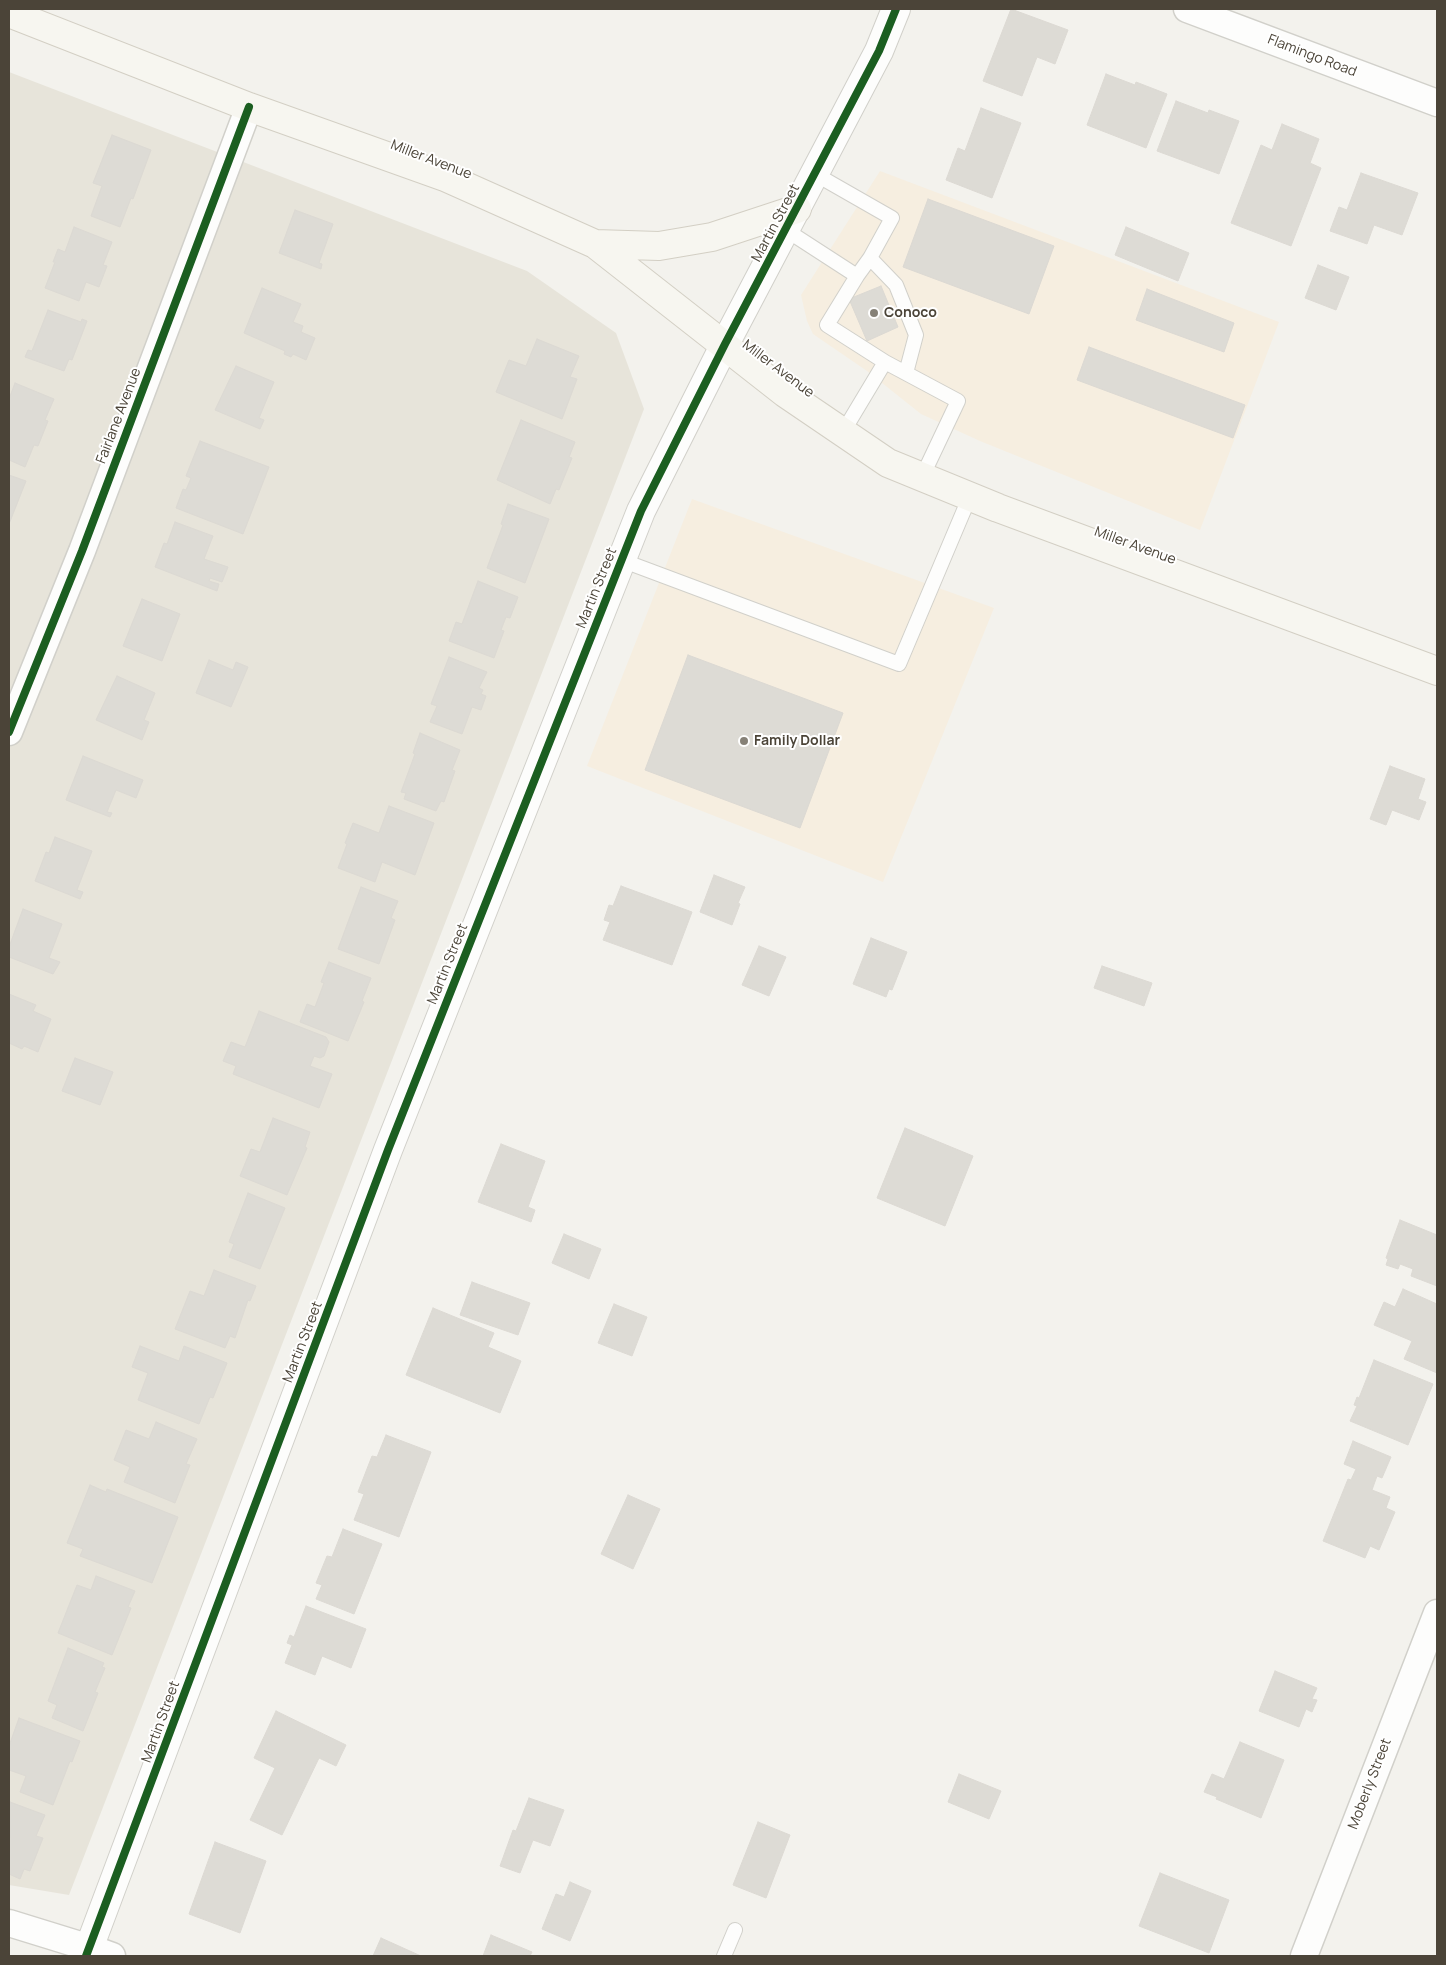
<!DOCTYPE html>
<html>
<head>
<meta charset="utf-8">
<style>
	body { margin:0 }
	#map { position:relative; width:1446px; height:1965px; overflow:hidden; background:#f3f2ed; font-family:Manrope,sans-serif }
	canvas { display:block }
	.frame { position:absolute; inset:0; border:10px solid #4b4438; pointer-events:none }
</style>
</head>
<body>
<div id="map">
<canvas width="1446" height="1965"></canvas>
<div class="frame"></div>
</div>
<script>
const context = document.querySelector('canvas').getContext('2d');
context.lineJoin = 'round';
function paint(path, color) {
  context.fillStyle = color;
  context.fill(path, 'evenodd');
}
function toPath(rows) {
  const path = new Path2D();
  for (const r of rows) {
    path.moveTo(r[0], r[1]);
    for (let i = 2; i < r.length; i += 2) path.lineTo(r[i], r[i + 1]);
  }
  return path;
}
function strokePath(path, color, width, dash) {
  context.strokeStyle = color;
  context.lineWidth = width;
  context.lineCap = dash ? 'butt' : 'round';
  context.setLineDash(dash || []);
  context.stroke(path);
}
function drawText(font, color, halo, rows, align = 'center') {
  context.font = font + ' Manrope,sans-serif';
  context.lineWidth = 4;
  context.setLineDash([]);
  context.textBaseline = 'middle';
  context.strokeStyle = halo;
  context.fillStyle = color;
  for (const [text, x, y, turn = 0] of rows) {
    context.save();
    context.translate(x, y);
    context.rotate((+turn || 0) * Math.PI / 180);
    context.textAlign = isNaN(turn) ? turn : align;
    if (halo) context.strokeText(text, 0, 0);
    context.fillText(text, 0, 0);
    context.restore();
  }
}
paint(toPath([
	[9,72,527,271,616,333,644,409,69,1895,9,1885]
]), '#e7e4da');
paint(toPath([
	[880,171,1279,322,1200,530,980,441,921,414,867,371,813,334,807,321,801,295],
	[692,499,994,608,883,882,587,766]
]), '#f6eee0');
const building = toPath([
	[1011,9,1068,30,1055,64,1037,57,1022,96,983,81,1011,9],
	[1106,74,1135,85,1136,82,1167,94,1146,148,1087,125,1106,74],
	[1176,101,1208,113,1209,110,1239,121,1219,174,1157,151,1176,101],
	[981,108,1021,123,992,198,946,180,958,148,965,151,981,108],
	[1282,124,1319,139,1310,163,1321,168,1291,246,1231,223,1261,145,1272,150,1282,124],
	[112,135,151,150,133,199,131,198,120,227,91,216,102,186,93,183,112,135],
	[1361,173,1418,193,1402,235,1374,225,1367,244,1330,231,1339,207,1347,210,1361,173],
	[928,199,1054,246,1029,314,903,267,928,199],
	[295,210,333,224,319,263,322,264,321,269,279,253,295,210],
	[74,227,112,242,103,265,107,266,99,287,86,282,79,301,45,288,55,262,53,262,58,249,65,252,74,227],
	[1126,227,1189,253,1178,281,1115,255,1126,227],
	[1318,265,1349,277,1336,310,1305,298,1318,265],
	[881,286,898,327,867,341,849,299,881,286],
	[262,288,301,304,293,322,303,326,301,332,315,338,306,360,293,354,291,357,284,354,285,351,244,333,262,288],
	[1147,289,1234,323,1224,352,1136,320,1147,289],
	[48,310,81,322,82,319,87,321,72,360,69,359,64,371,25,357,28,350,32,351,48,310],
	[537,339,579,356,570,377,577,379,562,419,496,392,509,360,526,366,537,339],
	[1089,347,1245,405,1233,438,1077,380,1089,347],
	[236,366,274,382,259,418,264,420,260,429,215,410,236,366],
	[15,383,54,399,45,420,48,421,38,446,34,445,25,467,9,460,9,399,15,383],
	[521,420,575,442,569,457,572,458,559,490,556,489,550,504,497,480,521,420],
	[200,441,269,467,243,534,176,508,183,489,186,490,191,478,186,476,200,441],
	[9,475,26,481,9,524,9,475],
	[508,504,549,519,525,583,487,568,503,525,501,524,508,504],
	[175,522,213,536,204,559,228,567,222,582,210,578,209,581,219,584,217,591,155,567,164,543,167,544,175,522],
	[478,581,518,597,510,618,506,617,501,630,504,631,494,658,449,641,456,622,462,624,478,581],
	[142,599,180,614,162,661,123,646,142,599],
	[688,655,843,713,800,828,645,770,688,655],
	[449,657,487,672,479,688,483,690,481,694,486,696,481,710,472,707,462,734,430,722,437,706,431,704,449,657],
	[209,660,233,670,236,662,248,667,231,707,196,693,209,660],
	[117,676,155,693,144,720,149,722,142,740,96,720,117,676],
	[420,733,460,750,452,770,455,771,444,802,441,801,436,811,404,799,406,793,401,792,415,754,413,753,420,733],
	[83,756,143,780,136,798,116,790,107,812,112,813,110,817,66,800,83,756],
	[1390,766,1425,779,1418,799,1426,802,1419,820,1392,810,1386,825,1370,819,1390,766],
	[389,806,434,823,415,875,382,862,375,882,338,868,347,844,345,843,353,823,379,833,389,806],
	[55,837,92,851,77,890,83,892,80,899,35,881,46,852,49,853,55,837],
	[714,875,745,887,738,903,740,904,732,925,700,912,714,875],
	[621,886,692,912,672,965,603,940,610,922,604,920,609,905,613,906,621,886],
	[361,887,398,901,391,918,395,920,379,964,338,949,361,887],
	[23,909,62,924,49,958,60,962,53,974,9,957,9,947,23,909],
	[871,938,907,952,892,990,889,989,886,997,853,984,871,938],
	[759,946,786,957,769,996,742,985,759,946],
	[329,962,371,978,362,1001,364,1002,348,1041,300,1022,307,1004,315,1007,324,983,321,982,329,962],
	[1102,966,1152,983,1144,1006,1094,988,1102,966],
	[9,994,36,1005,33,1011,51,1019,38,1052,24,1046,22,1049,9,1043,9,994],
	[259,1011,326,1037,329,1042,324,1056,320,1058,314,1056,310,1066,332,1074,319,1108,233,1074,236,1066,223,1061,231,1042,245,1047,259,1011],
	[75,1058,113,1072,100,1105,62,1091,75,1058],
	[273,1118,310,1132,305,1147,307,1148,287,1195,240,1176,251,1149,260,1152,273,1118],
	[905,1128,973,1156,945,1226,877,1198,905,1128],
	[501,1144,545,1161,528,1207,535,1210,531,1222,478,1202,501,1144],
	[248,1193,285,1208,260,1269,229,1257,234,1244,229,1242,248,1193],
	[1400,1220,1437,1235,1437,1286,1411,1276,1413,1269,1400,1264,1398,1269,1386,1265,1388,1259,1386,1258,1400,1220],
	[564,1234,601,1249,589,1279,552,1263,564,1234],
	[214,1270,256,1286,250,1301,248,1300,235,1338,230,1336,225,1348,175,1329,190,1291,204,1296,214,1270],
	[472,1282,530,1303,518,1335,460,1315,472,1282],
	[1403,1289,1437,1304,1437,1373,1404,1359,1412,1341,1374,1325,1384,1302,1395,1307,1403,1289],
	[614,1304,647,1317,632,1356,598,1343,614,1304],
	[433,1308,494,1333,488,1347,521,1361,500,1413,406,1375,433,1308],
	[140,1346,179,1361,184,1346,227,1363,213,1398,210,1397,199,1424,138,1400,148,1373,132,1367,140,1346],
	[1374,1360,1433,1384,1408,1445,1350,1421,1357,1406,1354,1405,1357,1397,1359,1398,1374,1360],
	[156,1422,197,1439,186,1464,190,1465,175,1503,124,1482,130,1467,114,1460,126,1430,149,1439,156,1422],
	[386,1435,431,1452,399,1537,354,1520,364,1494,358,1492,372,1456,377,1457,386,1435],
	[1353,1441,1391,1457,1382,1478,1377,1476,1372,1490,1390,1497,1386,1508,1395,1512,1379,1550,1370,1546,1365,1558,1323,1541,1348,1479,1351,1480,1356,1469,1344,1464,1353,1441],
	[90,1485,106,1492,107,1489,178,1517,152,1583,80,1556,83,1549,67,1543,90,1485],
	[628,1495,660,1509,633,1569,601,1554,628,1495],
	[343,1529,382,1544,354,1614,316,1599,322,1585,316,1583,327,1556,332,1557,343,1529],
	[96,1576,135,1591,128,1607,131,1608,112,1655,58,1633,77,1585,91,1590,96,1576],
	[306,1606,366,1629,351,1668,322,1656,315,1675,285,1663,292,1645,287,1643,290,1635,294,1637,306,1606],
	[68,1648,104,1663,102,1667,105,1668,95,1692,98,1693,83,1731,52,1718,57,1705,48,1701,68,1648],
	[1275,1671,1317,1688,1312,1699,1317,1700,1312,1712,1306,1709,1299,1727,1259,1711,1275,1671],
	[276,1711,346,1745,336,1766,319,1758,282,1835,250,1820,275,1768,254,1758,276,1711],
	[19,1718,80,1741,72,1762,70,1761,53,1805,20,1792,26,1776,9,1770,9,1746,19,1718],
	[1240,1742,1284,1760,1261,1818,1216,1799,1217,1797,1204,1792,1212,1774,1224,1779,1240,1742],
	[959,1774,1001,1791,989,1819,948,1802,959,1774],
	[529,1798,564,1810,550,1846,533,1840,520,1873,500,1866,513,1830,516,1831,529,1798],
	[10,1802,45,1815,36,1836,43,1838,30,1871,24,1869,20,1879,9,1874,10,1802],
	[758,1822,790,1835,766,1898,733,1885,758,1822],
	[215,1842,266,1861,240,1933,189,1914,215,1842],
	[1160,1873,1229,1900,1209,1953,1139,1926,1160,1873],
	[570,1882,591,1891,570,1941,542,1929,556,1894,564,1897,570,1882],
	[491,1935,532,1952,530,1956,483,1956,491,1935],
	[381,1938,421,1956,373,1956,381,1938]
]);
paint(building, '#dddbd5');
strokePath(building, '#dcd9d3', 1);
const service = toPath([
	[815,174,892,218,870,258,857,276,827,325,885,362],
	[786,230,857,276],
	[870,258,896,285,916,335,906,373],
	[843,432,885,362,958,401,922,477],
	[621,560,899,664,970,496],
	[724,1956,735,1930]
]);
const minor = toPath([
	[1187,9,1437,103],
	[9,732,82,551,249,107],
	[9,1923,90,1948,112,1956],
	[1304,1956,1437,1613]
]);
const tertiary = toPath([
	[86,1956,388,1150,641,511,725,344,879,51,896,9]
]);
const secondary = toPath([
	[9,13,249,107,445,177,595,244,785,393,888,463,998,508,1437,671],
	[595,244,659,246,712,237,797,209]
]);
strokePath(service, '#d1d0ca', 16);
strokePath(minor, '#d1d0ca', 29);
strokePath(tertiary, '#d1d0ca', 30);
strokePath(secondary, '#d3cfc4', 30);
strokePath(service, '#fdfdfc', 14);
strokePath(minor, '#fdfdfc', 26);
strokePath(tertiary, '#fdfdfc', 28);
strokePath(secondary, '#f7f6f0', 28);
strokePath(toPath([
	[9,732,82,551,249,107],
	[86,1956,388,1150,641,511,725,344,879,51,896,9]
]), '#1b5e20', 8);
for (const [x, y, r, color] of [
	[874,313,5,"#868177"],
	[744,741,5,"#868177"]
]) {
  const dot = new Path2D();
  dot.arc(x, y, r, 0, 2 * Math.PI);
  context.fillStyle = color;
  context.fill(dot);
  strokePath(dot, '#fff', 2);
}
drawText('14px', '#4b4438', '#fff', [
	["Flamingo Road",1312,56,21],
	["Miller Avenue",431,160,21],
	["Martin Street",776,223,-62],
	["Miller Avenue",778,369,37],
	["Fairlane Avenue",119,416,-69],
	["Miller Avenue",1135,546,20],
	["Martin Street",597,588,-68],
	["Martin Street",448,964,-68],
	["Martin Street",303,1342,-69],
	["Martin Street",161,1722,-70],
	["Moberly Street",1370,1784,-69]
]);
drawText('bold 14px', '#4b4438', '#fff', [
	["Conoco",884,313],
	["Family Dollar",754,741]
], 'left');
</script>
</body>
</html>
